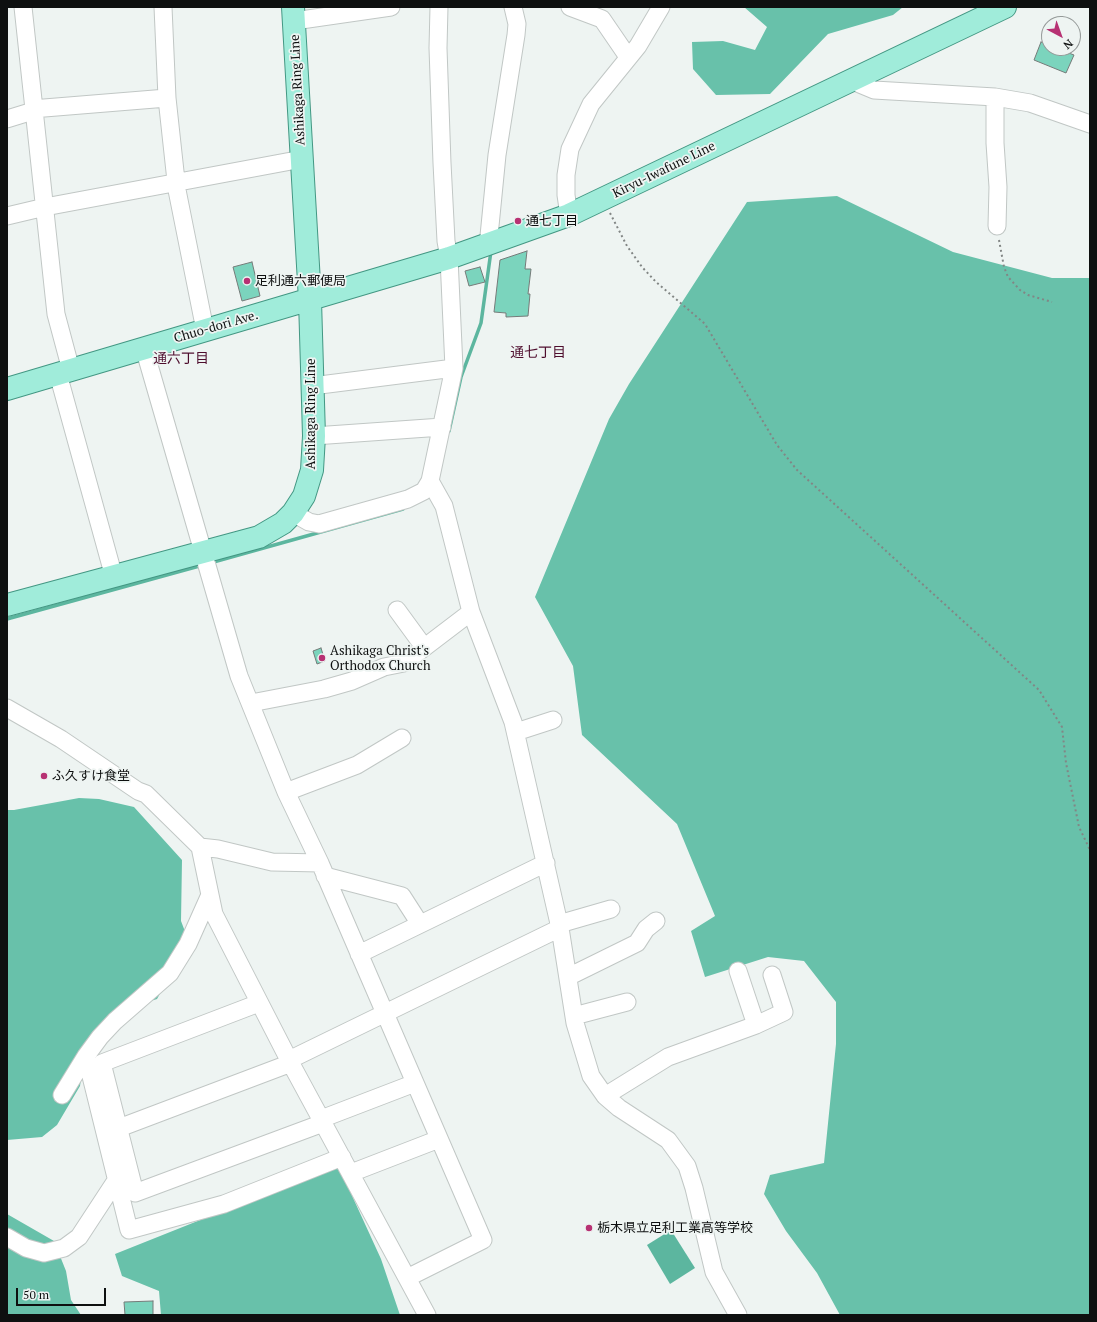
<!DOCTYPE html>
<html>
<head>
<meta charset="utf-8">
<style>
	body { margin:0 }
	#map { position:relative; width:1097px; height:1322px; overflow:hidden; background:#eef4f2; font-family:"PT Serif",serif }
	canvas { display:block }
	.frame { position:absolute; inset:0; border:8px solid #0e1010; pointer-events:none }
	.north { position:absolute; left:1041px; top:16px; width:40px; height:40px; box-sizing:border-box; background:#eef4f2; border:1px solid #949998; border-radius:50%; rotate:139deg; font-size:11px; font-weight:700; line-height:16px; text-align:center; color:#0e1010 }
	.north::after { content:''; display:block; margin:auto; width:14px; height:18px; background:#b73173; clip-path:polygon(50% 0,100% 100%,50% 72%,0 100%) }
	.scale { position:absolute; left:16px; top:1288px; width:90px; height:18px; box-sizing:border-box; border:2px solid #0e1010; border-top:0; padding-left:5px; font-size:12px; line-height:14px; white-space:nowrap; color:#0e1010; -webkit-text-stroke:3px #eef4f2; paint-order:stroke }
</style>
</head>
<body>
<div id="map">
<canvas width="1097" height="1322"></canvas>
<div class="frame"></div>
<div class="north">N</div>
<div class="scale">50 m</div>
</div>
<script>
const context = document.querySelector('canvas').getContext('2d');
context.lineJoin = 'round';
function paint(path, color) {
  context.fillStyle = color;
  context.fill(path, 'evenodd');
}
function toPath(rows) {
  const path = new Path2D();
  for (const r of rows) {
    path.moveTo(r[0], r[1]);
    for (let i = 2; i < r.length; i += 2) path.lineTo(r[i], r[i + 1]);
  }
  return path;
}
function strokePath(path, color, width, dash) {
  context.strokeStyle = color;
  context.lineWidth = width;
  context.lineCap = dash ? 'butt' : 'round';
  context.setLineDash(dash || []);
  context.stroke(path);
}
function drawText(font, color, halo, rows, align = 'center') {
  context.font = font + ' "PT Serif","Noto Sans JP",serif';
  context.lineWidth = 3.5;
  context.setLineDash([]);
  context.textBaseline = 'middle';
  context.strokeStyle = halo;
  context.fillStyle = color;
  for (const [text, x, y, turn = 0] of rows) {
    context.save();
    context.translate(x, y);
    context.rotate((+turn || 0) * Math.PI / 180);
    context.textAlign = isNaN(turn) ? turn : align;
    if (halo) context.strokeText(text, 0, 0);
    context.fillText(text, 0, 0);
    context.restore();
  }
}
paint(toPath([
	[744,7,903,7,893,15,828,34,770,94,716,95,693,69,692,42,723,41,755,50,767,27],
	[837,196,953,252,1052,278,1090,278,1090,1315,840,1315,817,1273,786,1231,764,1194,770,1175,824,1163,836,1044,836,1002,804,961,768,957,705,977,691,931,715,916,677,824,582,735,573,666,535,597,609,419,629,384,747,202],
	[79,798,99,799,134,807,182,860,181,921,189,942,157,999,110,1014,87,1040,80,1086,57,1125,42,1137,7,1140,7,810,14,810],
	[338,1165,381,1259,400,1315,161,1315,159,1291,122,1276,115,1254],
	[7,1214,54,1241,66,1271,71,1300,81,1315,7,1315]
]), '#68c1aa');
paint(toPath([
	[671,1230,695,1268,670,1284,647,1245]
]), '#5cb69f');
strokePath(toPath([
	[449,431,461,377,481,323,491,251],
	[210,563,403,509],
	[7,619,203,565]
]), '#5cb69f', 3.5);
const building = toPath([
	[1041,42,1049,45,1049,48,1056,48,1074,55,1066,73,1034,60,1041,42],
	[527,251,525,269,531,269,528,294,530,294,528,316,506,317,506,313,494,312,500,260,527,251],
	[252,262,260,296,242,301,233,267,252,262],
	[480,267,485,282,469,286,465,271,480,267],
	[321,648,325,661,317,664,313,651,321,648],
	[153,1301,153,1315,125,1315,124,1302,153,1301]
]);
paint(building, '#7bd4bd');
strokePath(building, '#757b79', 1);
const minor = toPath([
	[23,7,56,314,71,370],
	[163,7,167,98,177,190,205,330],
	[570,7,602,19,628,57],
	[294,21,391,7],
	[850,80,874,90,995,97,1030,103,1090,124],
	[995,97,995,143,998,187,997,226],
	[32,109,167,98],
	[7,119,33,111],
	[569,215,566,195,566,175,570,149,591,104,638,46,661,7],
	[7,216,45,207,302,159],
	[488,246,497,155,516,35,517,24,513,7],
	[144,348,239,676,286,792,320,863,483,1240,407,1278],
	[58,374,114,577],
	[312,386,454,368],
	[314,436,442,427],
	[430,481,444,506,471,612,513,722,560,928,575,1023,591,1076,605,1096,619,1108,668,1140,687,1166,694,1188,714,1272,738,1315],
	[293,513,309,522,319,524,408,499,424,491,430,481,454,368,449,258,446,241,442,163,438,48,439,7],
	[397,610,424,647],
	[251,703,324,689,352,681,384,667,404,663,471,612],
	[7,708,61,739,138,791,146,794,200,847,214,914,289,1060,427,1315],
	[516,732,553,720],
	[286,792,357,765,402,738],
	[200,847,218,849,272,862,320,863],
	[325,876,402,896,420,924],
	[559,924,611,909],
	[359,954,546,863],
	[738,971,756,1025],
	[568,977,637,943,646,929,656,921],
	[259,1003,102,1063,135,1193,323,1123],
	[574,1016,627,1002],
	[86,1056,129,1230,224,1204,342,1157],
	[289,1060,560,928],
	[62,1095,86,1056,100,1037,115,1021,170,973,188,944,209,897],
	[605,1096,668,1057,756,1025,784,1012,772,975],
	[321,1119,415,1083],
	[119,1128,291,1063],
	[351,1173,439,1139],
	[7,1237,26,1248,44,1253,64,1248,79,1237,117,1179]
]);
const major = toPath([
	[7,389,449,258,569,215,1005,7],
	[7,605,259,537,283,523,293,513,304,496,312,470,314,436,310,300,293,7]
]);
strokePath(minor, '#c1c7c5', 19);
strokePath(major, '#439783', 24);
strokePath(toPath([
	[610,213,627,246,642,267,656,282,705,324,777,445,797,470,1039,690,1062,727,1066,763,1079,827,1090,850],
	[999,240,1004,267,1008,277,1020,290,1028,295,1052,302]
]), '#828685', 2, [2, 3]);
strokePath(minor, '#fff', 17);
strokePath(major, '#a0ecda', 22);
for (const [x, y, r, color] of [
	[518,221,4,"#b73173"],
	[247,281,4,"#b73173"],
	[322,658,4,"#b73173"],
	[44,776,4,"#b73173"],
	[589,1228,4,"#b73173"]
]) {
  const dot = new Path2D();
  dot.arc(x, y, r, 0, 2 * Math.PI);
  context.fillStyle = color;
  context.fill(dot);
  strokePath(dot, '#eef4f2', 1.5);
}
drawText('13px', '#0e1010', '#eef4f2', [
	["Ashikaga Ring Line",298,90,-93],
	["Kiryu-Iwafune Line",664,170,-26],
	["Chuo-dori Ave.",216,327,-16],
	["Ashikaga Ring Line",311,414,-90]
]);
drawText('13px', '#0e1010', '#eef4f2', [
	["通七丁目",526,221],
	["足利通六郵便局",255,281],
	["Ashikaga Christ's",330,651],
	["Orthodox Church",330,666],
	["ふ久すけ食堂",52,776],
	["栃木県立足利工業高等学校",597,1228]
], 'left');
drawText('14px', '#4e0d2d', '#eef4f2', [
	["通七丁目",538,353],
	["通六丁目",181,359]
]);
</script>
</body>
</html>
